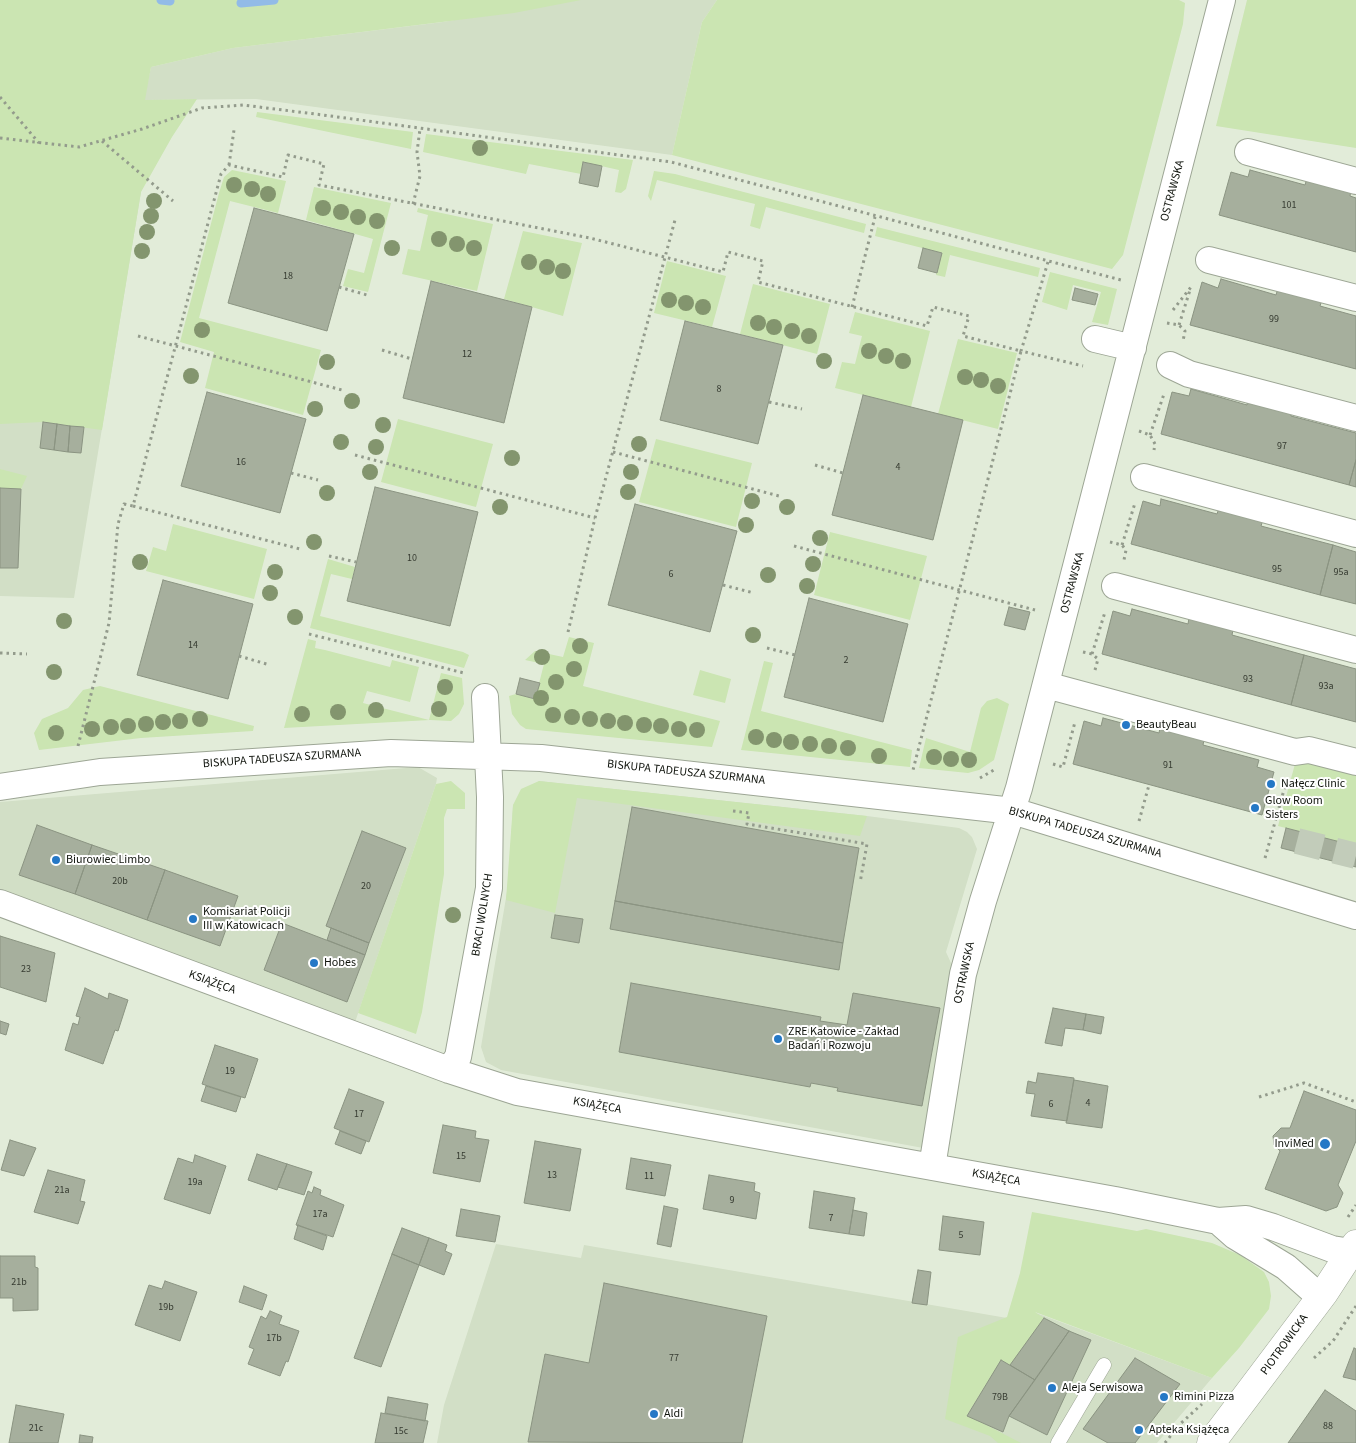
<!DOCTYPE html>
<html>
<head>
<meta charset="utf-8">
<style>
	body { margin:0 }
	canvas { display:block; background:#e2ecd9 }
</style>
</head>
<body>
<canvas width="1356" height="1443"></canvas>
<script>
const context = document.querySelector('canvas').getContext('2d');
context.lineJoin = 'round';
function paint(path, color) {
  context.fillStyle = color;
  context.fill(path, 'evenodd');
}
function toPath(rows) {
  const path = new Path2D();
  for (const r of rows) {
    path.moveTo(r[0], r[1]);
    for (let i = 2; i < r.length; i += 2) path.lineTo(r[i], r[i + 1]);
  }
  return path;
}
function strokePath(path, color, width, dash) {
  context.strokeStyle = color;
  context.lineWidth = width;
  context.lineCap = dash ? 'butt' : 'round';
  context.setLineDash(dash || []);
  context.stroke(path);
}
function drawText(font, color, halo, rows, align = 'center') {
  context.font = font + ' "Source Sans 3",sans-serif';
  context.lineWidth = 4;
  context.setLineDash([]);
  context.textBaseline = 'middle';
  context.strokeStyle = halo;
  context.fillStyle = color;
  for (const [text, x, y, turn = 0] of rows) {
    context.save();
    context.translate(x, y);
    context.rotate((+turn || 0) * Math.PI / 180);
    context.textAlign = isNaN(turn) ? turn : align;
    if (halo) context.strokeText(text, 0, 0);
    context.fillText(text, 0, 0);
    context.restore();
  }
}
paint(toPath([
	[573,0,717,0,702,22,672,155,256,99,144,100,151,67,233,48,443,22],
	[0,171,141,192,74,598,0,596],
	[418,767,437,778,436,784,351,1034,0,904,0,802],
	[539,781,867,816,959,828,967,832,972,837,977,849,946,952,961,985,934,1150,501,1070,486,1062,481,1047,509,880,513,805],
	[496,1244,581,1258,584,1245,1007,1318,1028,1310,1212,1378,1157,1443,437,1443,444,1405]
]), '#d2dfc6');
paint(toPath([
	[0,0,581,0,514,13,233,48,151,67,145,100,197,99,172,137,141,192,102,430,43,422,0,424],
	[717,0,1179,0,1185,3,1183,24,1123,255,1112,269,672,155,702,22],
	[1247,0,1356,0,1356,148,1216,126],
	[257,112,413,132,411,149,256,117],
	[426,134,633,160,626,189,621,193,615,192,619,170,583,162,581,174,529,164,526,174,423,152],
	[232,170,286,181,278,213,230,201,199,318,321,350,303,415,205,388,214,352,180,342,219,193,224,177],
	[654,171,675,174,866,224,864,233,766,207,760,229,750,226,755,204,657,180,651,201,648,196],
	[314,187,391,203,368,292,343,286,348,269,364,273,373,239,306,220],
	[418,208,493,224,477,291,402,274,408,249,420,251,428,215,417,212],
	[877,227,1040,268,1038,277,950,255,945,277,936,275,942,253,875,236],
	[523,231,582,243,563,316,504,299],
	[667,261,726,276,712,327,654,313],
	[1050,272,1117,289,1108,325,1092,322,1101,292,1073,285,1067,310,1042,302],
	[753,284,830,304,817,354,740,334],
	[855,312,930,331,911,407,835,388,842,362,855,364,862,336,849,333],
	[958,339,1017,353,998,429,938,414],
	[398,419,493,444,476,507,381,482],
	[656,439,752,463,736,527,639,502],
	[0,469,27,476,21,489,0,488],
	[173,524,267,549,254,599,146,571,153,547,166,551],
	[830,532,927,556,910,620,814,595],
	[328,559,355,567,352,579,331,574,320,616,463,652,469,655,464,668,310,628],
	[569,637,594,643,583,686,720,721,712,747,526,729,520,725,512,714,509,696,516,694,535,699,544,664,525,660,535,651,563,657],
	[308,639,316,641,315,648,325,650,390,667,392,660,419,667,410,702,367,691,363,703,429,720,441,673,462,678,464,704,459,714,451,721,430,720,284,728],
	[764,661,773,663,761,711,912,750,910,767,741,750],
	[700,670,731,679,725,703,693,695],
	[100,686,246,724,254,726,253,731,141,738,39,750,34,733,42,719,68,708,83,690],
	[997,698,1009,704,994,760,979,770,968,773,919,768,926,738,970,752,981,708,987,701],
	[1310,755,1356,767,1356,846,1278,826,1295,764],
	[451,781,465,793,465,809,447,809,444,818,444,874,422,1012,416,1034,358,1013,436,784],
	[539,781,624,790,867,816,860,836,577,798,555,913,506,900,513,805,521,789],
	[1032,1212,1137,1231,1146,1229,1212,1243,1240,1255,1264,1272,1269,1282,1271,1296,1269,1309,1239,1348,1212,1378,1035,1312,1044,1318,1010,1365,1001,1360,967,1415,1021,1443,998,1443,990,1436,945,1419,958,1337,1007,1317,1020,1273]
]), '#cbe5b2');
strokePath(toPath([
	[161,0,170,1],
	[241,3,274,0]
]), '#92bbe7', 9);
const building = toPath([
	[583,162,602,166,598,187,579,183,583,162],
	[1250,170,1305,185,1307,178,1351,190,1350,196,1356,198,1356,252,1219,215,1231,172,1248,177,1250,170],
	[254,208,354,234,327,331,228,303,254,208],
	[923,248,942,253,937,273,918,268,923,248],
	[1221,279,1276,295,1278,288,1322,300,1320,306,1356,316,1356,369,1190,325,1202,282,1218,288,1221,279],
	[431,281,532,307,504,423,403,398,431,281],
	[1075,288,1098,294,1095,305,1072,300,1075,288],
	[685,321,783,345,758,444,660,420,685,321],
	[1191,389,1247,405,1248,398,1292,410,1291,416,1356,433,1356,460,1349,485,1161,434,1172,392,1189,396,1191,389],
	[207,392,306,419,280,513,181,486,207,392],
	[863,395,963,420,933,540,832,515,863,395],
	[43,422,57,424,54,450,40,448,43,422],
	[57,424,70,426,68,452,54,450,57,424],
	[70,426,84,427,81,453,68,452,70,426],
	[1356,460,1356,487,1349,485,1356,460],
	[375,487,478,512,450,626,347,601,375,487],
	[0,488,21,489,18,568,0,568,0,488],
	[1161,499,1217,514,1219,508,1263,520,1261,526,1333,545,1320,595,1131,544,1143,501,1160,506,1161,499],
	[635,504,737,531,710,632,608,605,635,504],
	[1333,545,1356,552,1356,604,1320,595,1333,545],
	[163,580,253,604,228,699,137,675,163,580],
	[809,598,908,624,883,722,784,697,809,598],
	[1009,607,1030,612,1025,630,1004,625,1009,607],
	[1132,609,1188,624,1189,618,1233,630,1232,635,1304,655,1291,705,1102,654,1113,611,1130,616,1132,609],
	[1304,655,1356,669,1356,722,1291,705,1304,655],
	[520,678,540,683,535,699,516,694,520,678],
	[1103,718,1159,733,1160,728,1204,740,1203,745,1259,760,1257,767,1274,772,1262,815,1073,764,1084,721,1101,726,1103,718],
	[632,807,859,848,843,943,615,901,632,807],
	[37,825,92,845,75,894,19,875,37,825],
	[1286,828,1356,846,1356,867,1281,848,1286,828],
	[362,831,406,848,369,943,326,926,362,831],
	[92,845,165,870,147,920,75,894,92,845],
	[165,870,238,896,220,946,147,920,165,870],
	[615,901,843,943,839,970,610,929,615,901],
	[555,915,583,919,579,943,551,938,555,915],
	[282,923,365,955,347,1002,264,970,282,923],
	[331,928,369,943,365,955,327,940,331,928],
	[0,936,55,953,46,1002,0,987,0,936],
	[631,983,821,1017,820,1021,847,1025,853,993,940,1008,922,1106,837,1091,838,1088,811,1083,810,1087,619,1052,631,983],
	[85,988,108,999,109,993,128,1000,118,1031,115,1030,103,1064,65,1050,73,1023,78,1025,80,1017,76,1016,85,988],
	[1053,1008,1086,1014,1083,1030,1065,1028,1062,1046,1045,1043,1053,1008],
	[1086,1014,1104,1017,1101,1034,1083,1030,1086,1014],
	[0,1021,9,1024,6,1035,0,1033,0,1021],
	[215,1045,258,1059,245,1098,202,1084,215,1045],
	[1038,1073,1074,1078,1067,1121,1031,1116,1035,1094,1026,1093,1028,1081,1036,1083,1038,1073],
	[1074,1080,1108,1086,1102,1128,1066,1123,1074,1080],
	[206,1086,241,1097,236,1112,201,1101,206,1086],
	[349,1089,384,1102,369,1142,334,1128,349,1089],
	[1304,1091,1356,1110,1356,1141,1338,1185,1343,1193,1337,1207,1326,1211,1265,1189,1280,1151,1274,1145,1273,1136,1281,1128,1290,1128,1304,1091],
	[443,1125,476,1131,475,1138,489,1140,480,1182,433,1173,443,1125],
	[340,1131,366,1141,361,1154,335,1144,340,1131],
	[10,1140,36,1148,24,1176,1,1170,10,1140],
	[535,1141,581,1149,570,1211,524,1203,535,1141],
	[257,1154,287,1164,277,1190,248,1180,257,1154],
	[195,1155,226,1166,210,1214,164,1199,178,1158,193,1163,195,1155],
	[631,1158,671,1165,665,1196,626,1189,631,1158],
	[287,1164,312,1172,304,1195,278,1187,287,1164],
	[48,1170,85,1180,80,1201,85,1202,78,1224,34,1212,48,1170],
	[709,1175,755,1183,754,1191,760,1193,756,1219,703,1209,709,1175],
	[314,1187,321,1190,320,1195,344,1205,333,1237,296,1225,308,1191,312,1193,314,1187],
	[814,1191,855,1198,849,1234,809,1228,814,1191],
	[664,1206,678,1209,671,1247,657,1244,664,1206],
	[461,1209,500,1216,495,1242,456,1236,461,1209],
	[853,1210,867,1213,864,1236,849,1234,853,1210],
	[943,1216,984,1222,980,1255,939,1250,943,1216],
	[298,1225,327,1236,323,1250,294,1239,298,1225],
	[402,1228,429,1238,419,1265,392,1254,402,1228],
	[429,1238,447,1245,445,1251,452,1254,444,1275,419,1265,429,1238],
	[392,1254,419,1265,381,1367,354,1358,392,1254],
	[0,1256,35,1256,35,1267,38,1268,38,1310,13,1311,13,1298,0,1298,0,1256],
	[918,1270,931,1272,927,1305,912,1303,918,1270],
	[165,1281,197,1292,180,1341,135,1325,149,1285,162,1289,165,1281],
	[604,1283,767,1316,742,1443,528,1442,545,1354,589,1363,604,1283],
	[244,1286,267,1295,262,1310,239,1302,244,1286],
	[270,1311,282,1316,279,1324,299,1331,288,1362,286,1361,280,1376,248,1364,254,1349,249,1347,261,1316,266,1319,270,1311],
	[1044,1318,1069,1331,1035,1380,1010,1365,1044,1318],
	[1069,1331,1091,1340,1047,1435,1009,1416,1069,1331],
	[1354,1348,1356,1349,1356,1380,1343,1377,1354,1348],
	[1135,1358,1180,1384,1135,1443,1108,1443,1083,1429,1135,1358],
	[1001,1360,1035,1380,1009,1416,1003,1432,967,1416,1001,1360],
	[1325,1390,1356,1411,1356,1443,1288,1443,1325,1390],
	[388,1397,428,1404,425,1421,385,1413,388,1397],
	[16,1405,64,1414,58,1443,9,1443,16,1405],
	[381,1413,428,1421,423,1443,375,1443,381,1413],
	[80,1435,93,1437,92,1443,79,1443,80,1435]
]);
paint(building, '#a6af9d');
strokePath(building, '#8b9482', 1);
strokePath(toPath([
	[1297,841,1356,856]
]), '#c2ccba', 26, [26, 13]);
const service = toPath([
	[1058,1443,1104,1365]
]);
const minor = toPath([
	[1248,152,1356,181],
	[1209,260,1356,298],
	[1095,339,1133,348],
	[1170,365,1189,374,1356,418],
	[1144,477,1356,534],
	[1115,586,1356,650],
	[1046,685,1295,752,1309,750,1356,762],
	[0,787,100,772,391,753,541,758,1013,811,1356,916],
	[0,903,449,1070,517,1092,1115,1200,1218,1221,1246,1219,1273,1227,1332,1249,1351,1252],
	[449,1070,458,1057,489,888,490,797,485,697],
	[932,1167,963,974,983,901,1019,788,1222,0],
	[1218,1221,1235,1236,1286,1267,1320,1297]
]);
const tertiary = toPath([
	[1211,1443,1324,1293,1356,1244]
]);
strokePath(service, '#9da695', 15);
strokePath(minor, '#9da695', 28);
strokePath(tertiary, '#9da695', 29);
strokePath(toPath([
	[0,97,39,143],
	[0,138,79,147,142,129,202,108,243,105,323,115,671,162,1121,280],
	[102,141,173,201],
	[229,165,234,130],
	[413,204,420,176,417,152,420,129],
	[1048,262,1021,351,1083,366],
	[339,287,367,295],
	[852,307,875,217],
	[1173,310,1191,287],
	[1167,323,1179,325,1185,331,1183,341],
	[1179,325,1190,290],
	[138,336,342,390],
	[382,350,412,359],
	[769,402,802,409],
	[1139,431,1150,435,1155,444,1154,450],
	[1150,435,1164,394],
	[613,452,779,496],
	[355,455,595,518],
	[815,465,843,473],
	[291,473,318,480],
	[133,506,300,549],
	[1110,542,1122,545,1126,550,1124,560],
	[1122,545,1135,503],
	[794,546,1035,610],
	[329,556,356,562],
	[723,585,754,593],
	[568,632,595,518,675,220],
	[309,634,464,673],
	[767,648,795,655],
	[1083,652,1092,654,1098,659,1095,670],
	[0,653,27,654],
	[1092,654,1105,612],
	[239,656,270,665],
	[78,746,109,623,118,524,124,504,133,506,221,174,229,165,283,177,288,155,324,164,319,185,590,238,723,272,728,252,763,261,758,282,927,326,933,307,969,316,963,336,1021,351,913,770],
	[1053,764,1063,767,1075,722],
	[980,778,994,770],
	[733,811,749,813,747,824,867,844,860,883],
	[1139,821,1149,785],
	[1265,858,1287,779],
	[1259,1097,1304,1083,1356,1102],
	[1348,1217,1356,1205],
	[1314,1358,1333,1341,1356,1306],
	[1165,1443,1179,1425,1202,1404]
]), '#939b8c', 3, [2.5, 4]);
strokePath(service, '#fff', 14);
strokePath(minor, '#fff', 26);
strokePath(tertiary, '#fff', 28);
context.fillStyle = '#83956e';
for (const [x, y] of [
	[480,148],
	[234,185],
	[252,189],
	[268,194],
	[154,201],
	[323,208],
	[341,212],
	[151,216],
	[358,217],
	[377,221],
	[147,232],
	[439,239],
	[457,244],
	[392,248],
	[474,248],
	[142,251],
	[529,262],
	[547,267],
	[563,271],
	[669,300],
	[686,303],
	[703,307],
	[758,323],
	[774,327],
	[202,330],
	[792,331],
	[809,336],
	[869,351],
	[886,356],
	[824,361],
	[903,361],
	[327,362],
	[191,376],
	[965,377],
	[981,380],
	[998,386],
	[352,401],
	[315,409],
	[383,425],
	[341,442],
	[639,444],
	[376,447],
	[512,458],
	[370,472],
	[631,472],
	[628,492],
	[327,493],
	[752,501],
	[500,507],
	[787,507],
	[746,525],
	[820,538],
	[314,542],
	[140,562],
	[813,564],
	[275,572],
	[768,575],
	[807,586],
	[270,593],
	[295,617],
	[64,621],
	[753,635],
	[580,646],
	[542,657],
	[574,669],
	[54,672],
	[556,682],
	[445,687],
	[541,698],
	[439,709],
	[376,710],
	[338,712],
	[302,714],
	[553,715],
	[572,717],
	[200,719],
	[590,719],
	[180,721],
	[608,721],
	[163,722],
	[625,723],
	[146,724],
	[644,725],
	[128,726],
	[661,726],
	[111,727],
	[92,729],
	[679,729],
	[697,730],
	[56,733],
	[756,737],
	[774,740],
	[791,742],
	[810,744],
	[829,746],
	[848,748],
	[879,756],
	[934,757],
	[951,759],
	[969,760],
	[453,915]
]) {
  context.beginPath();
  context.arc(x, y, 8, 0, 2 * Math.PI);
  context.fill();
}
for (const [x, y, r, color] of [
	[1126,725,5,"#2578c6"],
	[1271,784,5,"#2578c6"],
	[1255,808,5,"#2578c6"],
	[56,860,5,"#2578c6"],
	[193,919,5,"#2578c6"],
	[314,963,5,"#2578c6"],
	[778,1039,5,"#2578c6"],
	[1325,1144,6,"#2578c6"],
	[1052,1388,5,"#2578c6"],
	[1164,1397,5,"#2578c6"],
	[654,1414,5,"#2578c6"],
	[1139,1430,5,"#2578c6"]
]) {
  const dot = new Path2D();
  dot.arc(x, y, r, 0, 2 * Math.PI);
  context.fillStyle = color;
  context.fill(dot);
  strokePath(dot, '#fff', 2);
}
drawText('10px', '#363b31', null, [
	["101",1289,206],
	["18",288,277],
	["99",1274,320],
	["12",467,355],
	["8",719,390],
	["97",1282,447],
	["16",241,463],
	["4",898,468],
	["10",412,559],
	["95",1277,570],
	["95a",1341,573],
	["6",671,575],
	["14",193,646],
	["2",846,661],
	["93",1248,680],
	["93a",1326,687],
	["91",1168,766],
	["20b",120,882],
	["20",366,887],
	["23",26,970],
	["19",230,1072],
	["4",1088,1104],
	["6",1051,1105],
	["17",359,1115],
	["15",461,1157],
	["13",552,1176],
	["11",649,1177],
	["19a",195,1183],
	["21a",62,1191],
	["9",732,1201],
	["17a",320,1215],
	["7",831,1219],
	["5",961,1236],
	["21b",19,1283],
	["19b",166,1308],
	["17b",274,1339],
	["77",674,1359],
	["79B",1000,1398],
	["88",1328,1427],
	["21c",36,1429],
	["15c",401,1432]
]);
drawText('12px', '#10140d', '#fff', [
	["OSTRAWSKA",1173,191,-75],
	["OSTRAWSKA",1073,583,-75],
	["BISKUPA TADEUSZA SZURMANA",282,759,-4],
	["BISKUPA TADEUSZA SZURMANA",686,773,6],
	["BISKUPA TADEUSZA SZURMANA",1085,833,16],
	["BRACI WOLNYCH",483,915,-81],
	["OSTRAWSKA",965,973,-78],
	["KSIĄŻĘCA",212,983,20],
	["KSIĄŻĘCA",597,1106,10],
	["KSIĄŻĘCA",996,1178,10],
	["PIOTROWICKA",1285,1345,-54]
]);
drawText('12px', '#10140d', '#fff', [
	["BeautyBeau",1136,725],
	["Nałęcz Clinic",1281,784],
	["Glow Room",1265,801],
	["Sisters",1265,815],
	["Biurowiec Limbo",66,860],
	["Komisariat Policji",203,912],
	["III w Katowicach",203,926],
	["Hobes",324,963],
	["ZRE Katowice - Zakład",788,1032],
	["Badań i Rozwoju",788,1046],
	["InviMed",1314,1144,"right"],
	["Aleja Serwisowa",1062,1388],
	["Rimini Pizza",1174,1397],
	["Aldi",664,1414],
	["Apteka Książęca",1149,1430]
], 'left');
</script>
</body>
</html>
